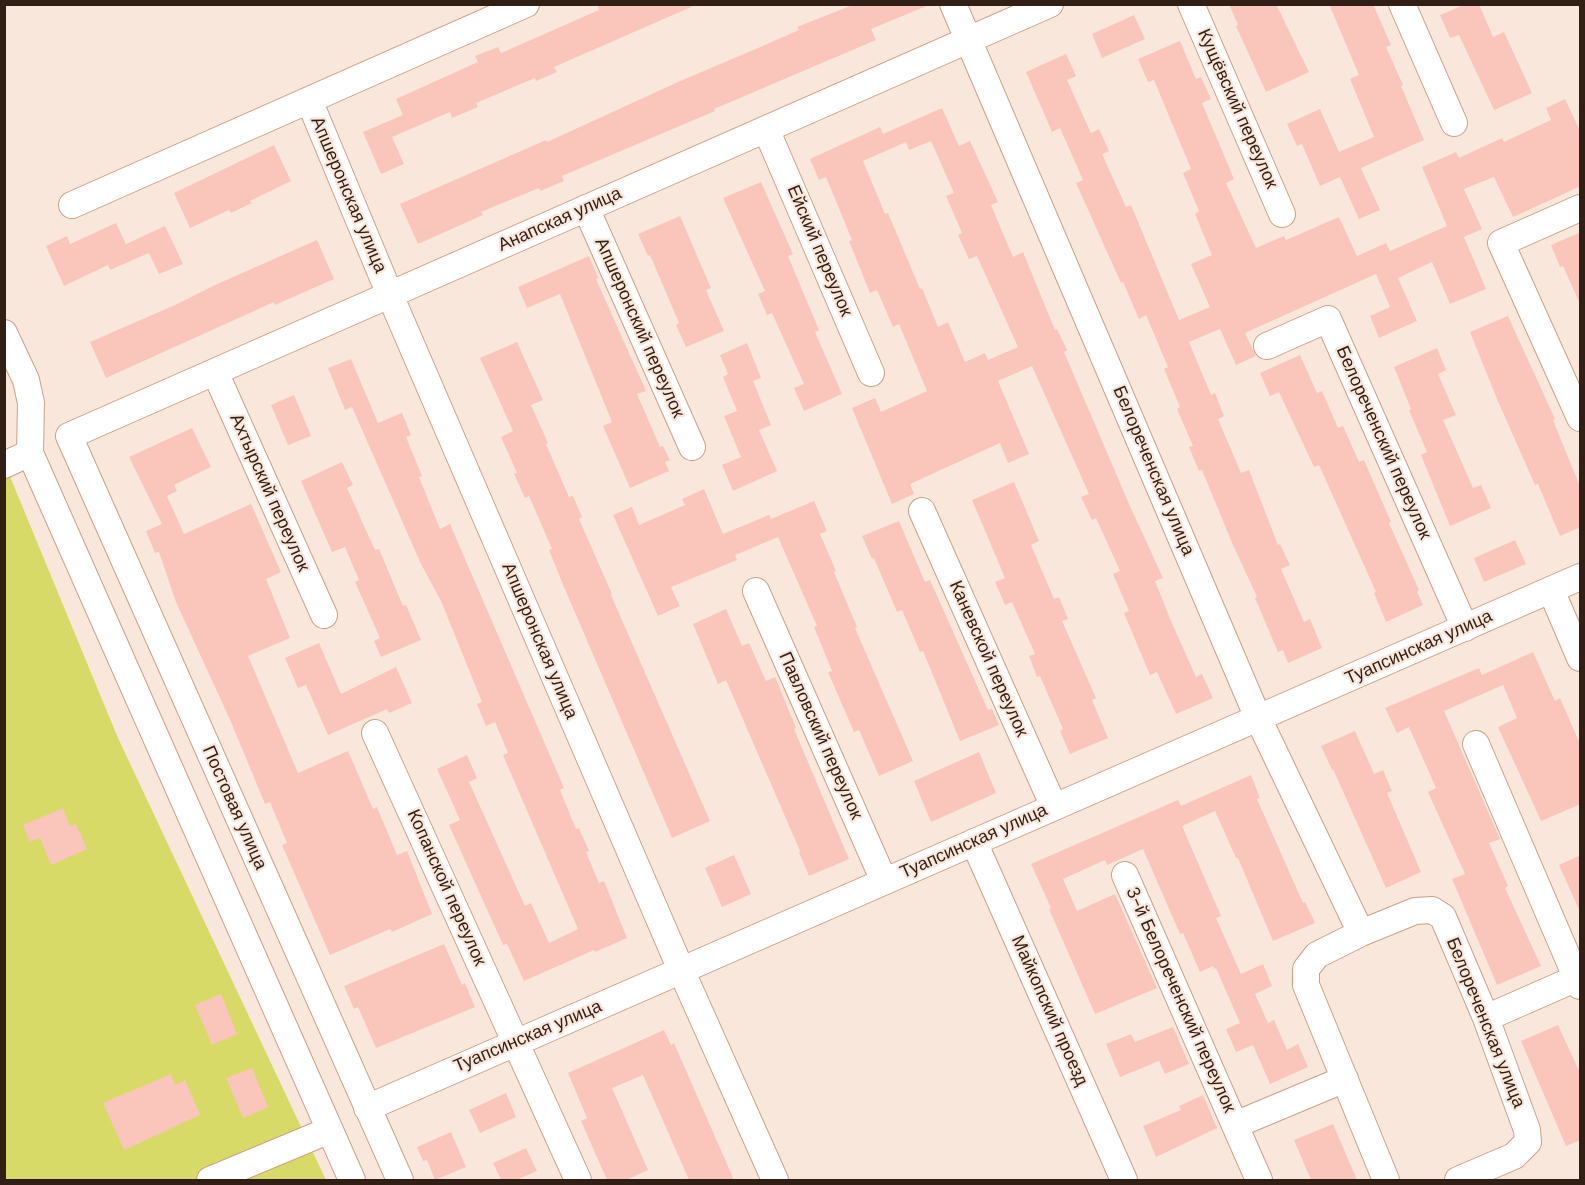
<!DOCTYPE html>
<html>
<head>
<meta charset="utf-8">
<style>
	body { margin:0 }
	#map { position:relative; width:1585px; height:1185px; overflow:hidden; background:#fae7dc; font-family:"DM Sans",sans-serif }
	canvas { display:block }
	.frame { position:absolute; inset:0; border:6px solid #311f15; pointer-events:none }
</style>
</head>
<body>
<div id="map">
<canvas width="1585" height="1185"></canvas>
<div class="frame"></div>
</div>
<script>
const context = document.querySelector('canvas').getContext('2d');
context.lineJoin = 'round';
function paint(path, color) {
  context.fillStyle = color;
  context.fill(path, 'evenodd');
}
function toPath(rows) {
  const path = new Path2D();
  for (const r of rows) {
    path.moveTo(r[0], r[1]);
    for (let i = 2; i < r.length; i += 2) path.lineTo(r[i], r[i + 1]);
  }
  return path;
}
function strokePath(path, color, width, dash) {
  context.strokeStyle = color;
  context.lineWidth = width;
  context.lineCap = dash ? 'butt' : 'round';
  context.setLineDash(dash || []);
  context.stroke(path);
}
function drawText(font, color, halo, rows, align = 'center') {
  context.font = font + ' "DM Sans",sans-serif';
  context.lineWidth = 4.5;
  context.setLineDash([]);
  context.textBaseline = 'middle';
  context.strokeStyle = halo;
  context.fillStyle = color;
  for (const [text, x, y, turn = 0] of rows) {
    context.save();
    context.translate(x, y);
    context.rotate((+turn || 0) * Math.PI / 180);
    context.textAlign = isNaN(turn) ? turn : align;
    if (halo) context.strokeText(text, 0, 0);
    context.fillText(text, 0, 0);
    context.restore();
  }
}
paint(toPath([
	[4,462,118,738,326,1180,5,1180]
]), '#d7da67');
paint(toPath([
	[597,4,698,4,554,67,557,72,536,81,535,78,476,103,478,107,452,118,450,112,392,137,404,164,381,174,363,132,403,115,396,99,478,62,475,56,498,47,501,53,599,10],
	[855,4,929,5,871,29,876,40,714,109,715,111,562,176,564,181,540,191,539,188,481,212,483,215,418,244,400,204,546,140,547,142,678,82,758,48,799,30,797,27],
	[1229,4,1276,4,1309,72,1266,92,1236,26,1238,25],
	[1329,4,1373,4,1391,45,1386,47,1403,85,1401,86,1424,140,1361,168,1380,210,1359,219,1340,177,1320,186,1302,144,1297,146,1287,124,1320,109,1339,152,1374,137,1350,79,1359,75],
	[1466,4,1479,4,1493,37,1504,32,1532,93,1494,110,1459,35,1450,38,1440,15],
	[1134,15,1145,39,1102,58,1092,34],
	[1180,41,1196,79,1201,77,1211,99,1202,103,1234,179,1226,183,1256,248,1284,236,1286,240,1339,217,1357,256,1386,243,1390,251,1447,226,1422,167,1456,152,1459,158,1502,138,1504,142,1551,120,1546,108,1565,99,1581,133,1581,186,1513,217,1494,177,1464,189,1482,229,1464,237,1486,289,1450,304,1432,262,1398,278,1417,321,1379,338,1370,316,1390,307,1376,274,1245,333,1256,356,1236,365,1220,329,1189,342,1211,395,1215,393,1224,416,1218,419,1241,473,1249,470,1278,545,1280,544,1290,565,1281,569,1304,622,1310,619,1322,648,1288,663,1283,650,1278,652,1255,598,1257,597,1233,545,1202,470,1199,471,1189,447,1193,446,1177,409,1180,407,1164,369,1168,367,1146,315,1139,319,1123,282,1121,283,1076,183,1083,180,1060,128,1052,132,1026,72,1066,54,1076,76,1067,80,1091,133,1099,129,1109,151,1102,154,1126,207,1131,205,1179,320,1210,307,1191,264,1212,255,1195,214,1199,211,1183,173,1191,169,1154,80,1148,82,1138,59],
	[942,108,959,146,970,141,998,202,991,205,1013,257,1023,252,1055,330,1057,329,1067,350,1064,352,1129,504,1163,578,1155,581,1171,621,1196,677,1202,674,1213,698,1176,714,1157,672,1150,675,1124,613,1129,611,1113,574,1120,571,1096,518,1092,520,1081,497,1089,494,1032,366,998,381,1029,454,1008,463,1000,443,910,484,914,494,892,504,852,408,875,398,881,412,927,391,899,324,893,327,877,290,870,293,849,241,852,240,826,177,819,180,810,159,880,127,883,134],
	[931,141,954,193,946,196,962,233,958,235,969,259,977,256,1018,347,988,360,985,353,965,362,948,322,938,327,922,288,920,289,888,213,885,214,863,161,906,142,909,150],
	[274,145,291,181,250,201,252,203,231,213,229,210,190,228,174,193],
	[761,182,793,254,788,256,819,330,815,332,842,394,804,411,794,388,804,384,772,313,767,315,758,294,765,291,723,198],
	[680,216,711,288,706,290,724,331,686,347,676,325,679,323,650,255,648,256,638,234],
	[116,223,126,244,165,226,183,264,159,274,149,253,110,270,108,265,64,286,46,246,67,236,70,244],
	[1581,232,1581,306,1563,266,1560,267,1551,245],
	[317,240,334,279,275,305,274,302,106,378,90,342,175,305,215,285],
	[589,256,598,278,596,279,646,391,637,394,660,447,663,446,670,460,665,462,669,471,630,488,603,426,612,422,560,294,527,308,518,287],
	[1508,316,1555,419,1553,420,1581,489,1581,527,1560,536,1538,484,1535,485,1497,399,1470,332],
	[517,342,543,400,531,405,548,443,546,444,569,497,573,496,582,517,579,519,612,594,611,595,710,821,672,838,564,587,549,550,552,549,529,496,525,498,514,474,517,473,501,437,513,431,480,358],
	[747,343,761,378,753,381,771,425,759,430,777,471,733,491,722,465,741,457,724,416,737,411,723,377,728,374,720,355],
	[1437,348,1446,370,1438,374,1456,415,1443,420,1473,488,1481,485,1491,508,1450,526,1421,455,1427,452,1409,410,1411,409,1394,367],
	[1300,355,1317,393,1322,391,1338,428,1343,426,1359,462,1364,460,1391,522,1389,523,1419,590,1417,591,1423,605,1386,622,1374,593,1376,592,1319,465,1314,467,1279,392,1270,396,1260,373],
	[351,359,378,423,402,413,411,435,406,437,422,476,419,477,440,529,450,524,564,788,560,790,576,829,579,828,589,851,586,852,599,883,604,881,627,938,595,952,594,950,524,981,507,944,503,945,449,825,460,820,437,769,467,755,477,778,469,782,525,906,531,903,549,943,578,929,503,755,508,753,495,722,486,726,477,704,482,702,441,601,421,564,352,407,345,410,328,368],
	[294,395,311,436,288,445,271,405],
	[192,428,211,467,174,485,177,491,167,496,184,534,251,504,281,572,266,579,290,638,248,656,298,773,348,751,373,809,377,807,397,855,407,851,432,914,392,932,390,929,330,955,282,845,287,843,270,802,265,804,231,722,176,602,159,552,155,553,146,531,162,524,129,457],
	[342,462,353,485,347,488,375,550,379,549,403,606,406,605,421,640,381,657,374,641,380,638,355,582,359,580,345,547,332,552,301,481],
	[1014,482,1039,541,1031,545,1054,599,1059,597,1068,619,1062,621,1096,698,1092,700,1108,738,1070,754,1060,731,1063,729,1040,676,1037,677,1029,656,1035,654,1012,602,1005,605,995,582,1005,578,972,500],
	[704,489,723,534,769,515,771,519,814,501,827,531,820,534,836,571,834,572,857,627,855,628,913,761,879,776,859,730,854,732,828,672,832,671,814,627,817,626,778,537,735,555,737,560,671,587,680,606,658,616,613,515,632,507,639,525,685,505,682,499],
	[899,521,925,582,930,580,988,710,992,709,999,725,960,741,923,651,920,652,902,610,897,612,874,558,872,559,862,536],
	[1515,540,1526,564,1484,582,1474,558],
	[726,609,742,646,749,643,766,681,775,677,796,728,794,729,849,859,809,876,799,852,800,851,726,680,718,684,693,624],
	[319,643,341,694,396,667,412,703,389,713,387,709,328,735,306,685,298,688,285,658],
	[1533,652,1555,701,1560,698,1581,746,1581,804,1541,821,1498,727,1517,718,1503,685,1444,711,1500,839,1489,843,1508,886,1505,888,1541,966,1497,985,1452,879,1465,874,1428,792,1436,788,1409,727,1397,733,1385,708,1479,668,1482,675],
	[1355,731,1374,774,1383,770,1392,791,1387,793,1421,872,1386,888,1333,769,1332,770,1321,746],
	[979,752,996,793,931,822,914,781],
	[1251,775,1260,798,1257,799,1303,903,1305,902,1315,923,1273,941,1238,858,1236,858,1215,811,1182,826,1221,916,1216,918,1241,974,1263,964,1272,986,1255,994,1268,1023,1274,1020,1287,1050,1298,1044,1308,1067,1270,1084,1253,1045,1236,1052,1226,1029,1240,1023,1216,968,1214,969,1213,966,1200,972,1183,933,1180,934,1143,849,1107,865,1105,860,1063,879,1077,911,1115,894,1157,988,1095,1014,1049,909,1051,908,1031,864,1178,800,1181,806],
	[63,808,70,826,76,824,87,849,51,865,40,838,30,842,23,825],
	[734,855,751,894,722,907,705,868],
	[1581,855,1581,914,1559,865],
	[444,944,462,985,465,983,475,1007,376,1048,358,1007,354,1009,344,986],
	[221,994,237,1034,212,1045,195,1005],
	[1558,1025,1581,1075,1581,1140,1566,1146,1521,1041],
	[1173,1027,1189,1064,1165,1074,1159,1061,1120,1077,1106,1044,1131,1034,1135,1042],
	[664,1030,671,1045,674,1043,734,1180,689,1180,643,1075,612,1088,648,1170,626,1180,607,1180,581,1121,587,1118,568,1073],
	[252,1068,268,1107,243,1118,226,1078],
	[171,1074,175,1085,185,1080,200,1115,124,1150,103,1103],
	[506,1093,516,1117,480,1133,469,1110],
	[1203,1095,1217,1128,1156,1157,1143,1126,1181,1110,1179,1106],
	[1333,1124,1357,1180,1311,1180,1294,1140],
	[451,1132,466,1167,435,1180,427,1160,423,1161,417,1147],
	[526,1148,537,1171,516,1180,501,1180,493,1163]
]), '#fac5bb');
const minor = toPath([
	[953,4,1258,718,1361,933],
	[1191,4,1282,214],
	[1402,4,1454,123],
	[309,100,390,295,682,972,775,1180],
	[766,129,871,373],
	[72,205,526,4],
	[586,208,692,447],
	[1580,208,1501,243,1580,418],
	[4,333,26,380,31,403,30,453,352,1180],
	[1267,346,1328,319,1465,628],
	[215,372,324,615],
	[4,465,30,453],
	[922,511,1054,807],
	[1551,590,1580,658],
	[756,591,884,881],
	[375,733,578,1180],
	[1476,744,1580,986],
	[974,842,1124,1180],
	[1125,875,1259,1180],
	[1486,1018,1577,978],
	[367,1108,1580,577],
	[1235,1125,1345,1079],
	[210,1180,330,1130],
	[400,1180,69,436,1050,4],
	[1386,1180,1306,985,1306,969,1317,955,1361,933,1415,911,1432,910,1443,917,1486,1018,1527,1130,1528,1142,1514,1156,1458,1180]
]);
strokePath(minor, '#cea087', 28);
strokePath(minor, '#fff', 26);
drawText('18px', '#311f15', '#fae7dc', [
	["Кущёвский переулок",1237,109,66],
	["Апшеронская улица",348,195,67],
	["Анапская улица",560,220,-24],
	["Ейский переулок",819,251,67],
	["Апшеронский переулок",639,328,66],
	["Белореченский переулок",1383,443,66],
	["Белореченская улица",1153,471,67],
	["Ахтырский переулок",269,493,66],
	["Апшеронская улица",539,641,67],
	["Туапсинская улица",1419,648,-24],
	["Каневской переулок",988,659,66],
	["Павловский переулок",820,736,66],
	["Постовая улица",234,808,66],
	["Туапсинская улица",974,842,-24],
	["Копанской переулок",446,888,66],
	["3-й Белореченский переулок",1180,1000,66],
	["Майкопский проезд",1049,1011,66],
	["Белореченская улица",1485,1023,68],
	["Туапсинская улица",528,1037,-23]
]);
</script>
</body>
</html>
